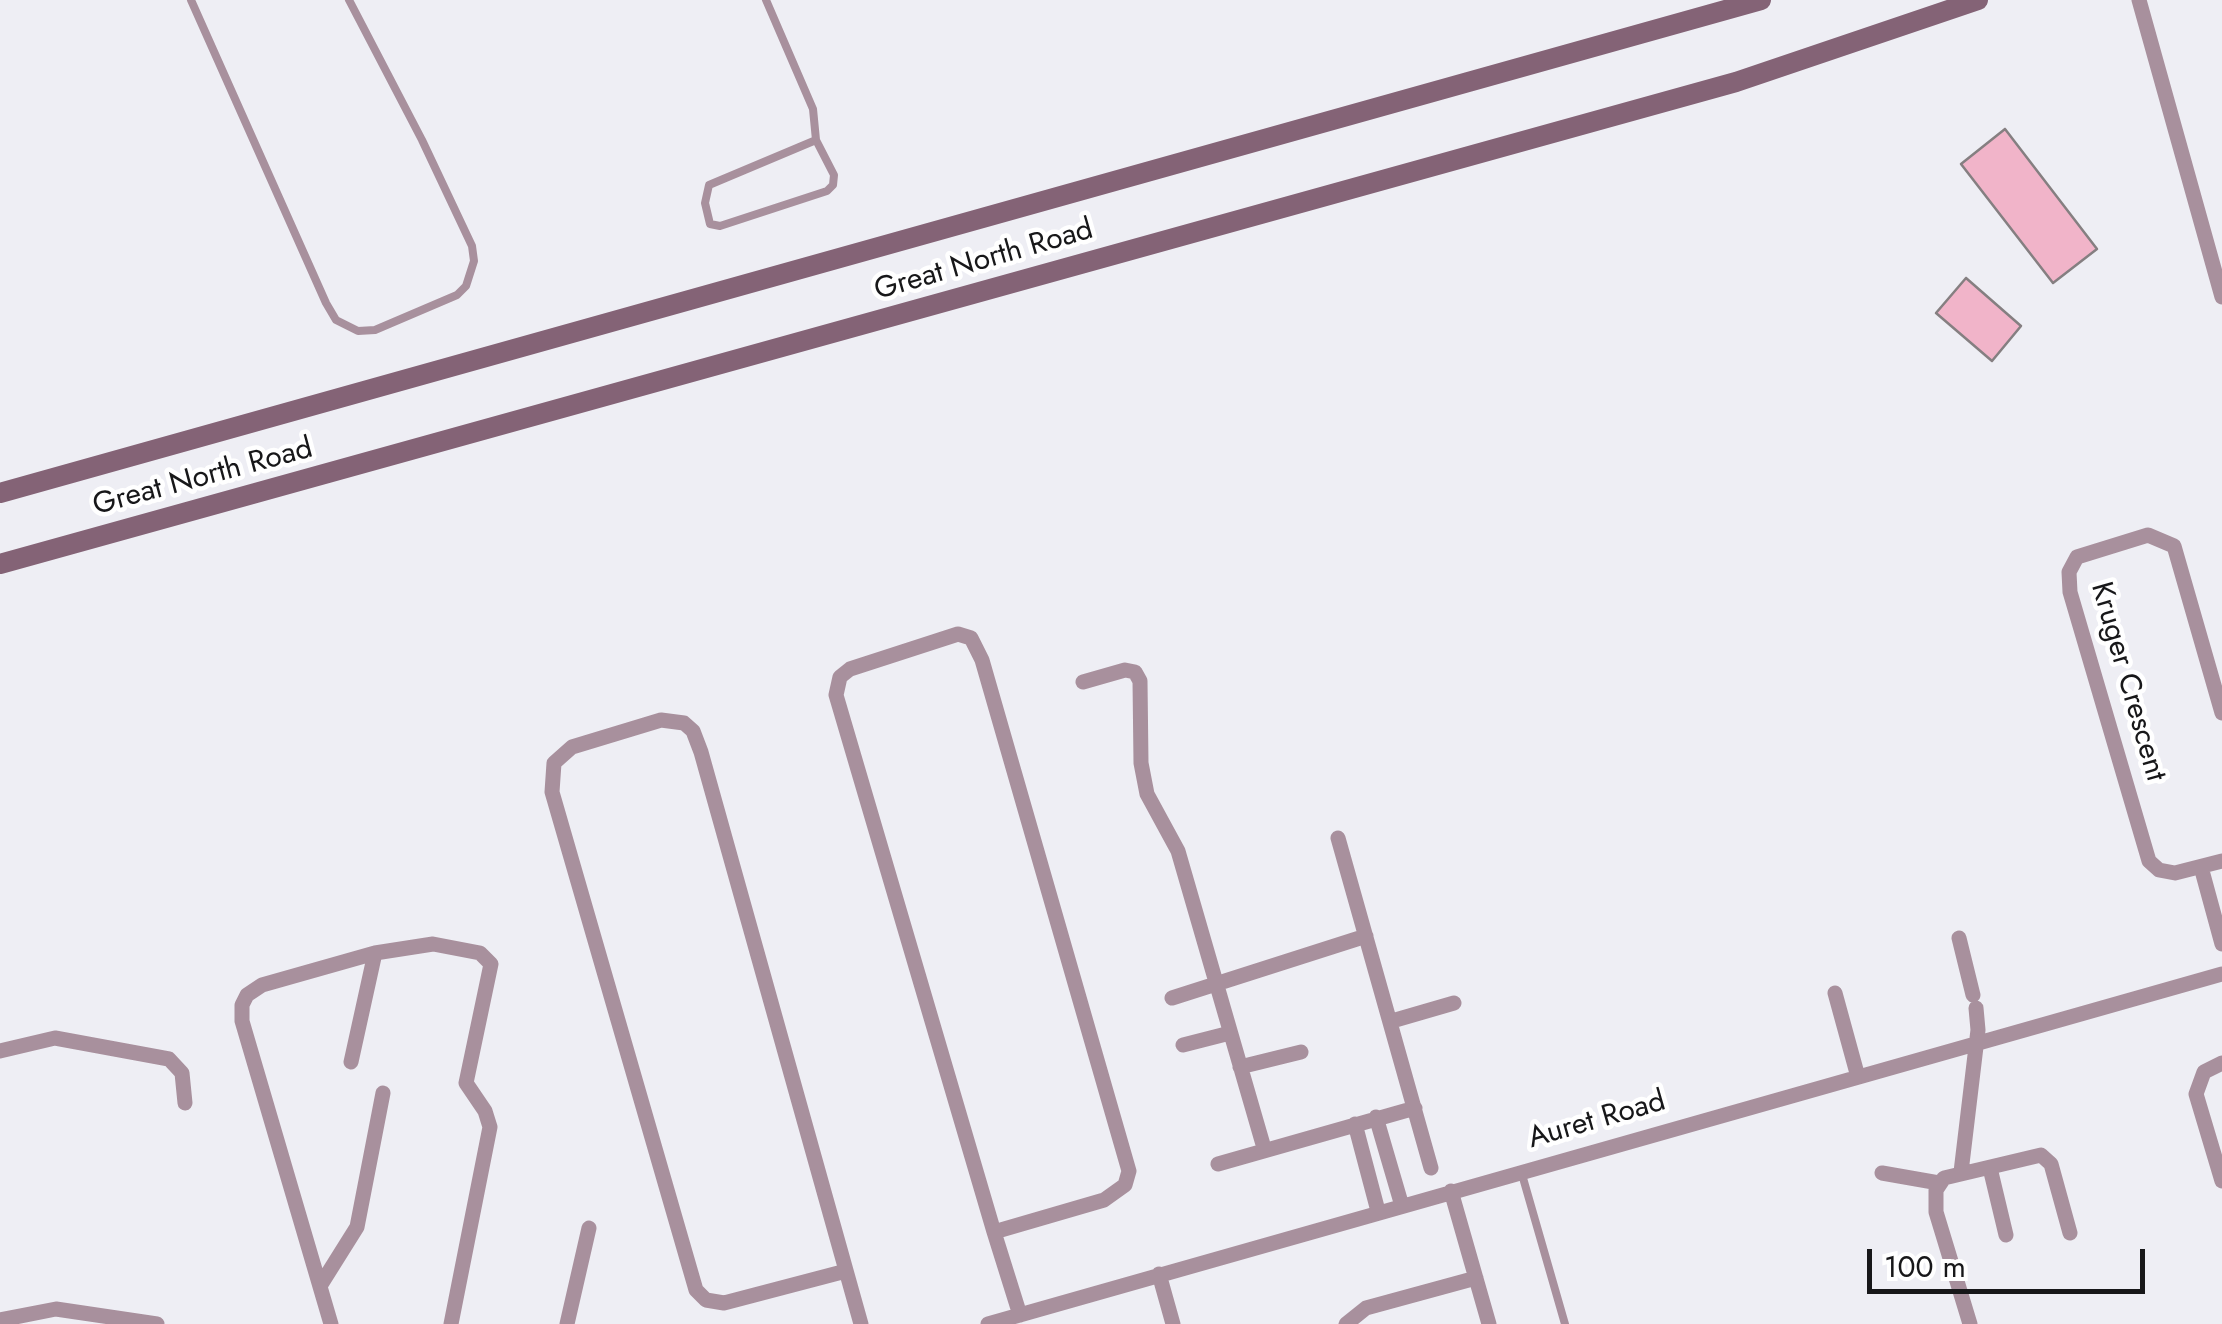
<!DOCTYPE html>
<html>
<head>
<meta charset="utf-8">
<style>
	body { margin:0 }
	#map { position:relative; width:2222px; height:1324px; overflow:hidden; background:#eeeef4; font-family:Jost,sans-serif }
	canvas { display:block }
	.scale { position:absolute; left:1867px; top:1249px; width:278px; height:45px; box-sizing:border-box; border:5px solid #171719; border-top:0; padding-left:12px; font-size:30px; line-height:35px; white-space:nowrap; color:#171719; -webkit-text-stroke:8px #fff; paint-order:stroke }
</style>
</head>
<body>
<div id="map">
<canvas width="2222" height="1324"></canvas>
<div class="scale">100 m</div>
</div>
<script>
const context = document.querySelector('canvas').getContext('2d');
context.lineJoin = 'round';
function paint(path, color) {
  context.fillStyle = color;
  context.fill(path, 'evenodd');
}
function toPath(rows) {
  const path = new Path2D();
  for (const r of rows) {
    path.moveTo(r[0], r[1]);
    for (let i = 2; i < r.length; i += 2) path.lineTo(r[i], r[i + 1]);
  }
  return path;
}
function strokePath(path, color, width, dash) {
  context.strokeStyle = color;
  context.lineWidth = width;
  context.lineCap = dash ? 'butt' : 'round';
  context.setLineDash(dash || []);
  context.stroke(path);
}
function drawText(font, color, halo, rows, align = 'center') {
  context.font = font + ' Jost,sans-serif';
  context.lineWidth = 9;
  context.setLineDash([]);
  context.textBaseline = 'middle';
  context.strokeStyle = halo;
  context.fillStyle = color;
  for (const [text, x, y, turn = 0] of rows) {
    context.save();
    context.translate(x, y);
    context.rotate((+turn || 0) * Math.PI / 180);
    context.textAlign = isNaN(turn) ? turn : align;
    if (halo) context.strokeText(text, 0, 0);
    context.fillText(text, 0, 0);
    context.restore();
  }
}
const building = toPath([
	[2005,129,2097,249,2053,283,1961,164,2005,129],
	[1966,278,2021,326,1992,361,1936,313,1966,278]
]);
paint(building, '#f1b4c9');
strokePath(building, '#857f81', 2.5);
strokePath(toPath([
	[191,0,326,303,336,320,358,331,375,330,457,295,466,286,474,261,472,246,422,140,349,0],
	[766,0,813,109,816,140,834,175,833,185,827,191,720,226,710,224,705,203,709,185,816,140],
	[1521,1171,1565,1324]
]), '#a8909d', 8);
strokePath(toPath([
	[2139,0,2222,297],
	[1083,682,1125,670,1135,672,1140,681,1141,763,1147,794,1178,851,1264,1148],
	[2222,713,2174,546,2148,535,2077,557,2069,572,2070,592,2149,861,2159,870,2175,873,2222,861],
	[1338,838,1431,1168],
	[2201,867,2222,944],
	[1959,938,1973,995],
	[1835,993,1858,1077],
	[1172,998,1366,936],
	[1392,1021,1454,1003],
	[1183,1045,1230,1033],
	[0,1051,55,1038,169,1059,182,1073,185,1103],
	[351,1062,375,953],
	[2222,1063,2204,1072,2196,1094,2222,1181],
	[1240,1067,1301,1052],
	[1376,1117,1402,1206],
	[1355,1124,1378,1211],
	[1218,1164,1415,1108],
	[1990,1168,2006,1235],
	[1961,1172,1978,1030,1976,1008],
	[1882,1173,1939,1183],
	[1451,1191,1489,1324],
	[994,1232,1104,1200,1125,1185,1129,1171,982,660,971,638,958,634,850,669,840,677,836,695,994,1232,1020,1315],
	[846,1271,724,1303,706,1300,696,1290,552,792,554,763,572,747,661,720,684,723,693,731,701,752,861,1324],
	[1159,1274,1173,1324],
	[320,1286,357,1227,383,1093],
	[0,1320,56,1309,157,1324],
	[331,1324,242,1021,242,1005,247,995,262,985,375,953,433,944,480,953,491,964,466,1083,485,1111,490,1127,451,1324],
	[567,1324,589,1228],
	[988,1324,2222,974],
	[1346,1324,1366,1308,1476,1278],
	[1970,1324,1936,1212,1936,1190,1944,1178,2041,1155,2051,1164,2070,1233]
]), '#a8909d', 15);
strokePath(toPath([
	[0,493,1761,0],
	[0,564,1736,82,1978,0]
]), '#846376', 20);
drawText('30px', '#171719', '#fff', [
	["Great North Road",984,261,-16],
	["Great North Road",203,478,-15],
	["Kruger Crescent",2127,682,74],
	["Auret Road",1597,1121,-16]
]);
</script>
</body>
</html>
